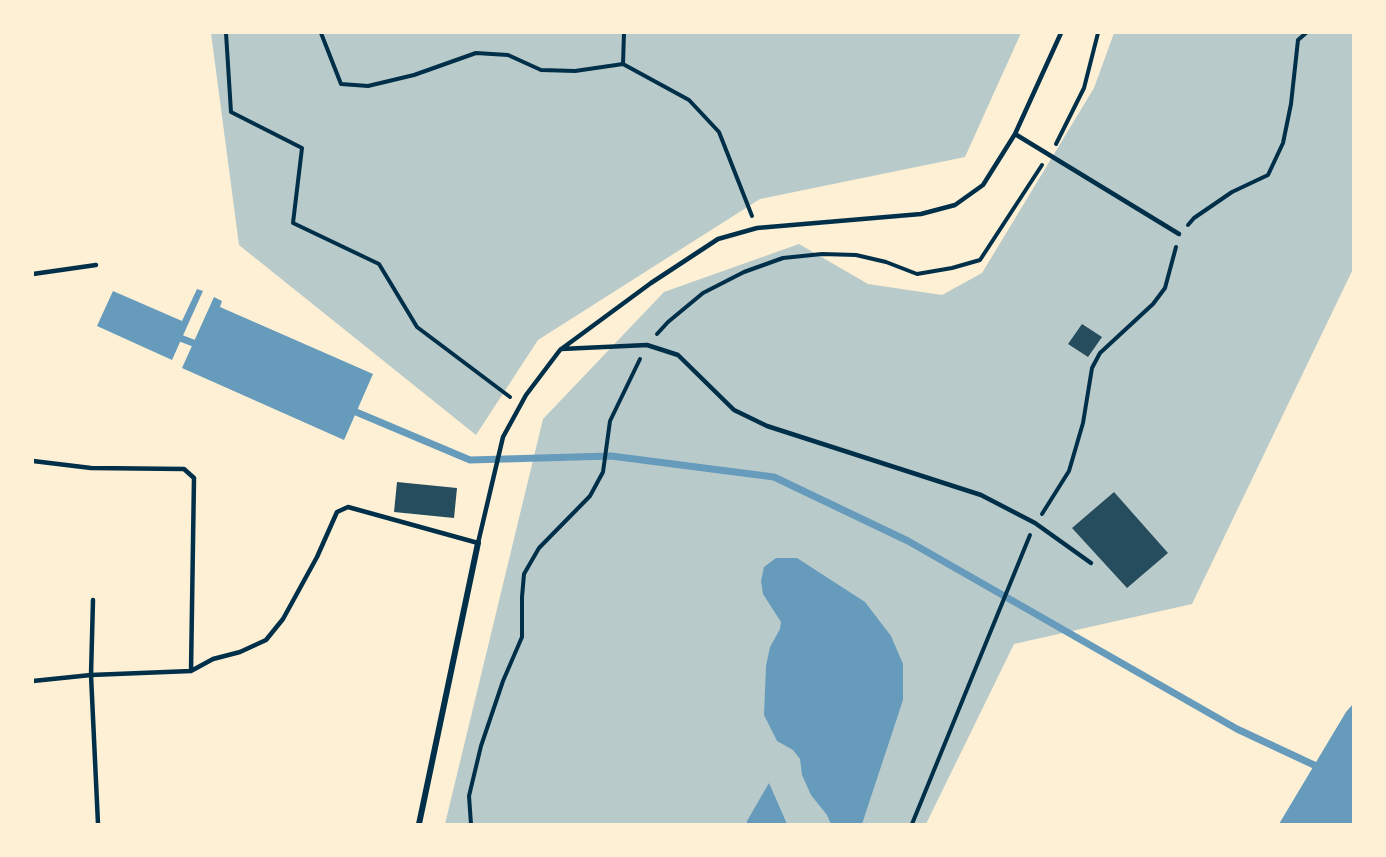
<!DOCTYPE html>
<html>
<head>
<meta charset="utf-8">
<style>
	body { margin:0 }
	#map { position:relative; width:1386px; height:857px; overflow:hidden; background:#fdf0d5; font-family:"Fira Sans",sans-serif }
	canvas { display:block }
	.frame { position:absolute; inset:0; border:34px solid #fdf0d5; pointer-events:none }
</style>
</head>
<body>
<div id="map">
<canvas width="1386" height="857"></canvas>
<div class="frame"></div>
</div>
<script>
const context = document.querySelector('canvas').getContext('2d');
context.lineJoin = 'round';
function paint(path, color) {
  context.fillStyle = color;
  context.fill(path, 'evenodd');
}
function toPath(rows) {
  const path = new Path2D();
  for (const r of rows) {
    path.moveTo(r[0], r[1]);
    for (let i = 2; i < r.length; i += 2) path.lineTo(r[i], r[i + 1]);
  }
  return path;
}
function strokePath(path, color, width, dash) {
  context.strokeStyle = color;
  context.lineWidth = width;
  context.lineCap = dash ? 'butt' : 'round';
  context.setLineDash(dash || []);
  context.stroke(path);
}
paint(toPath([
	[211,33,1021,33,965,157,760,199,538,340,476,435,239,245],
	[1114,33,1353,33,1353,269,1192,604,1014,644,926,824,445,824,543,419,664,292,799,244,868,284,942,295,982,273,1094,88]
]), '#b9caca');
paint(toPath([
	[197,289,203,291,172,360,97,326,113,291,182,321],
	[214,297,222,301,220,307,373,374,344,440,182,368],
	[776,558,797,558,865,602,891,636,903,664,903,700,862,824,831,824,827,815,811,795,802,775,800,759,793,750,777,741,764,715,766,666,770,647,780,629,781,622,763,594,761,581,764,567],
	[1353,704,1353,824,1279,824,1346,712],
	[769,783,787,824,747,824,747,821]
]), '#669bbc');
strokePath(toPath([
	[175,336,201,346],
	[349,409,470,460,611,456,774,477,908,541,1237,729,1314,765]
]), '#669bbc', 7);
paint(toPath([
	[1082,324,1102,337,1088,357,1068,344],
	[397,482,457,488,454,518,394,512],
	[1114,492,1168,553,1127,588,1072,528]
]), '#264d5e');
strokePath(toPath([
	[226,33,231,112,302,148,293,223,379,264,417,327,510,397],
	[321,33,341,84,368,86,414,75,476,53,508,55,541,70,575,71,623,64,689,100,719,132,752,216],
	[623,64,624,33],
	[1056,144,1084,88,1098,33],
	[1188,225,1194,218,1232,192,1268,175,1283,143,1291,104,1298,40,1306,33],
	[657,334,668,322,703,293,744,272,783,258,822,254,856,255,886,262,917,274,952,268,980,260,1042,165],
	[1042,514,1069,471,1083,423,1092,368,1100,353,1153,304,1165,288,1176,247],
	[471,824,469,796,481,746,503,681,522,637,522,597,524,574,539,548,590,496,603,472,610,421,640,359],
	[912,824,1030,535]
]), '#003049', 4);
strokePath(toPath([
	[1015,134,1179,234],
	[33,274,96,265],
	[561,349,647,345,678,355,734,410,767,426,981,495,1035,523,1091,563],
	[33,461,91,468,184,469,194,478,191,671],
	[93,600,91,675,98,824],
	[33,681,91,675,191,671,213,659,240,652,266,640,283,619,317,557,337,512,348,507,478,543,503,437,526,395,560,350,651,283,718,239,757,228,921,214,955,205,983,185,1015,134,1061,33]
]), '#003049', 4.5);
strokePath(toPath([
	[419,824,478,543]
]), '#003049', 6);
</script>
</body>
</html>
